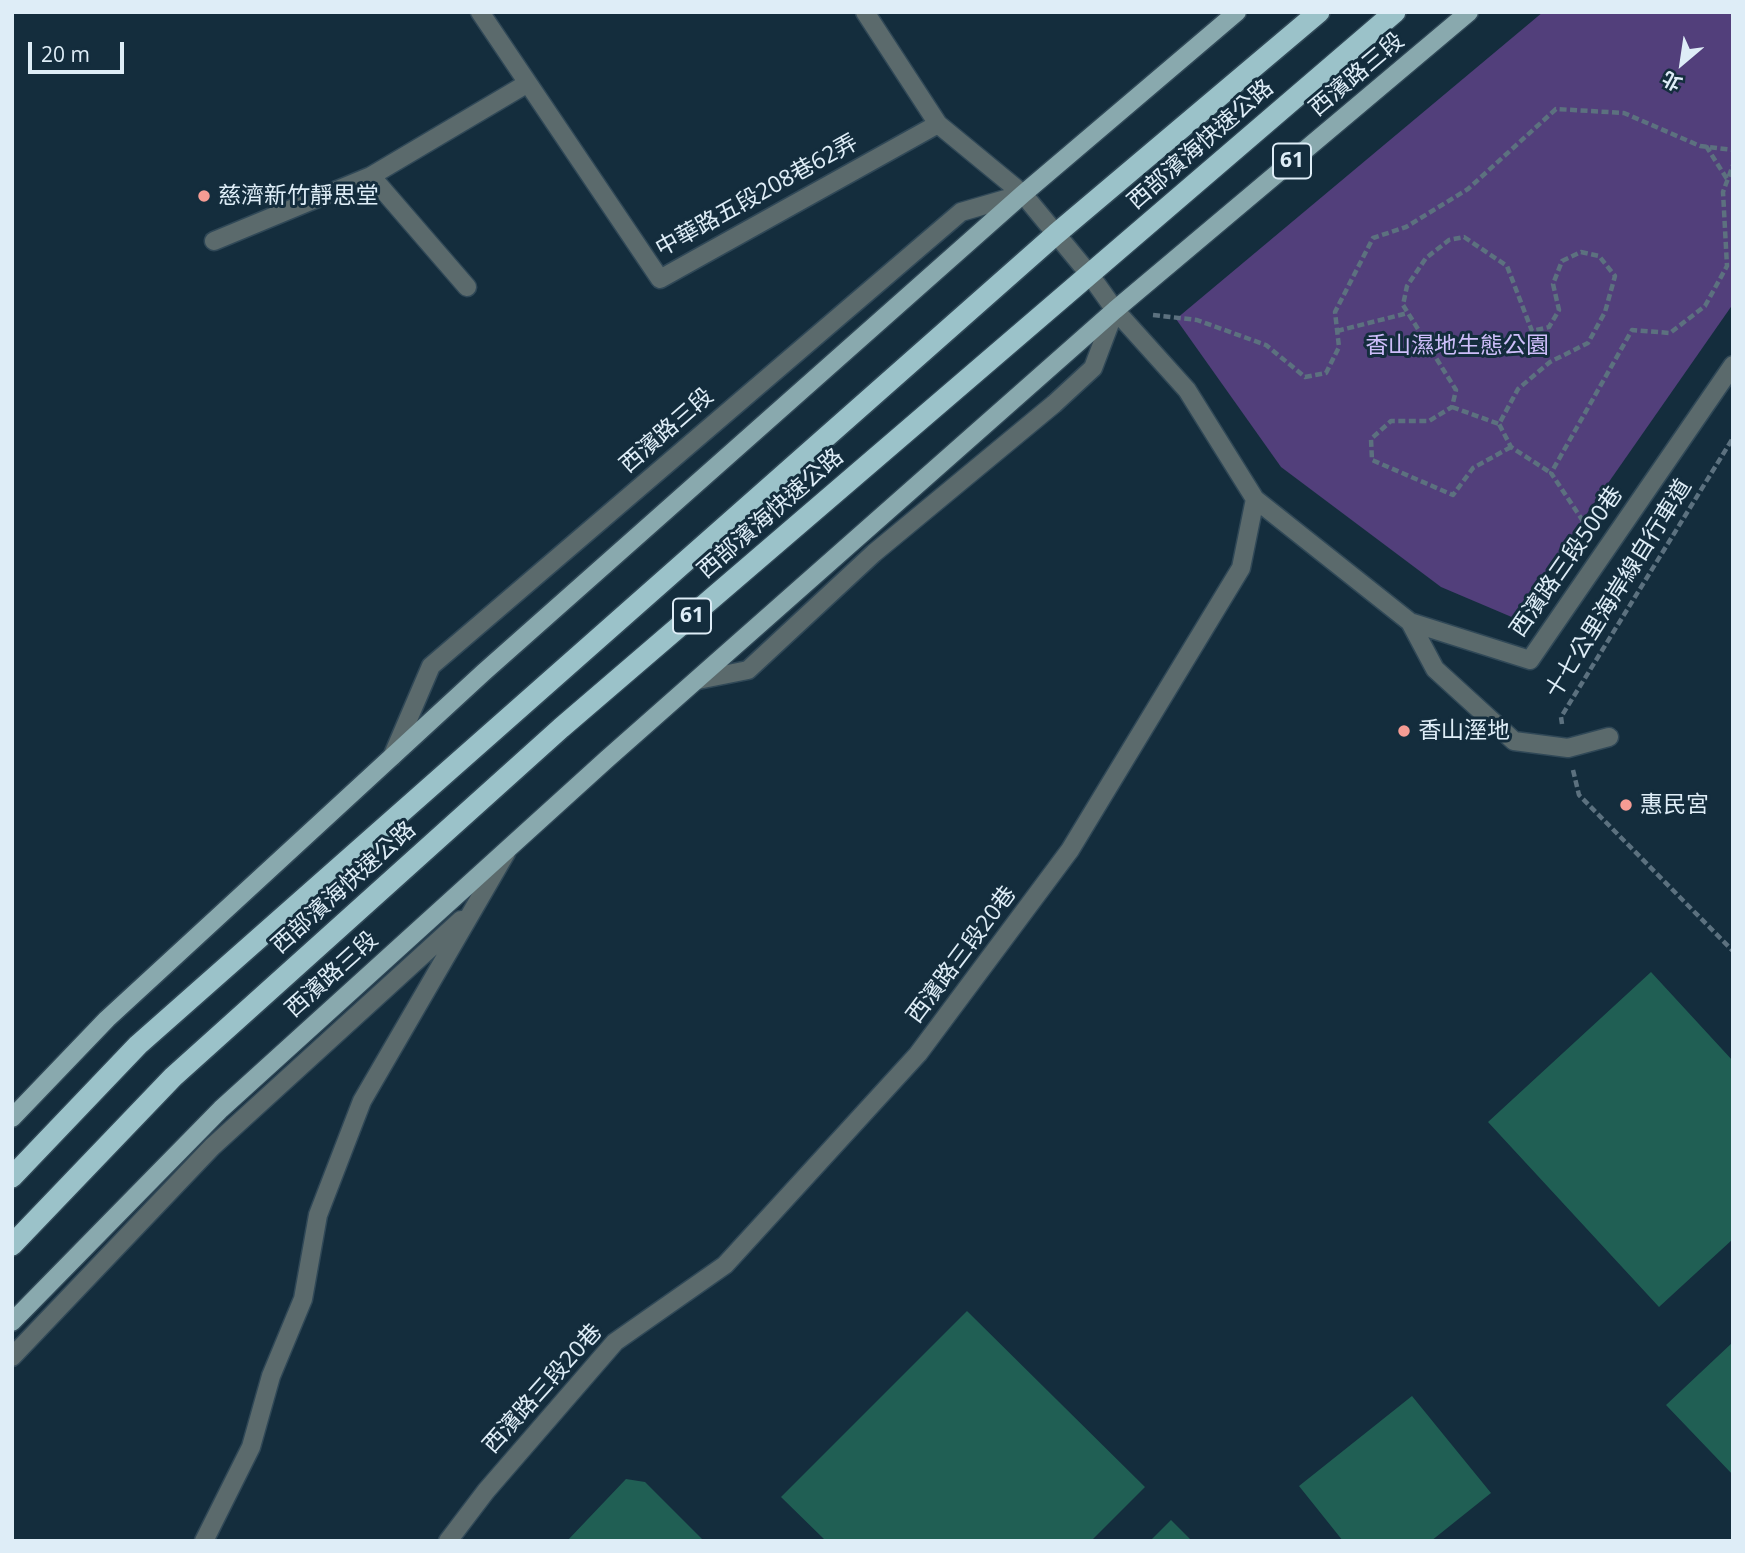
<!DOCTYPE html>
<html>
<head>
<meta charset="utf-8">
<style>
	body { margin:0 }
	#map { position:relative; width:1745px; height:1553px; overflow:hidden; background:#142d3d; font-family:"Open Sans","Noto Sans TC",sans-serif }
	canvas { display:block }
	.frame { position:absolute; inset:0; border:14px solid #deedf7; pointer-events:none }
	.north { position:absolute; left:1647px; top:28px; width:70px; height:70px; -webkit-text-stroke:5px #142d3d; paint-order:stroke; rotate:209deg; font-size:19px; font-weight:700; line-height:28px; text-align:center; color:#deedf7 }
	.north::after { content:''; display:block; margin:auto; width:24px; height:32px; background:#deedf7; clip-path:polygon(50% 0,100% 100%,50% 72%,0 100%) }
	.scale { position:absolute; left:28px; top:42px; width:96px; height:32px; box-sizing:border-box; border:4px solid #deedf7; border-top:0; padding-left:9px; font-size:21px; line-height:24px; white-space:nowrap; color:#deedf7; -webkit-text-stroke:5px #142d3d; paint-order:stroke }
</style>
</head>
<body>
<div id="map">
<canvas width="1745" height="1553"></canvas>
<div class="frame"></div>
<div class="north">北</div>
<div class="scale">20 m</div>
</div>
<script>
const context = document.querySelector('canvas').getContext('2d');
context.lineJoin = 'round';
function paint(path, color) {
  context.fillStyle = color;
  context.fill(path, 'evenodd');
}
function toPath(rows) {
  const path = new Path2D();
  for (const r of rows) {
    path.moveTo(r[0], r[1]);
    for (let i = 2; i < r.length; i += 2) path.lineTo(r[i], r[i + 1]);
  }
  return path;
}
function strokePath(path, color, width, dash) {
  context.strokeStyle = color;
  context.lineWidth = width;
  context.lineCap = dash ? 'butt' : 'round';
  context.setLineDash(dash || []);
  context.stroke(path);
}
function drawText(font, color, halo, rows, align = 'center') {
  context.font = font + ' "Open Sans","Noto Sans TC",sans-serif';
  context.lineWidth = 6;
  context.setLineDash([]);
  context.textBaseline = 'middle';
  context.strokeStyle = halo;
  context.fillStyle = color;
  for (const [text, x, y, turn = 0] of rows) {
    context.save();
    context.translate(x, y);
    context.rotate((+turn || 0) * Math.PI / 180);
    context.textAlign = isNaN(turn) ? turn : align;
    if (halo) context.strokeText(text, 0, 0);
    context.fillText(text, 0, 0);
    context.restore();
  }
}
paint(toPath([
	[1543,12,1733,12,1733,304,1514,618,1441,587,1281,467,1176,319]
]), '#523f7b');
paint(toPath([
	[1651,972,1733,1061,1733,1239,1659,1307,1488,1122],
	[967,1311,1145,1487,1091,1541,826,1541,781,1497],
	[1733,1342,1733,1475,1666,1405],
	[1412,1396,1491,1493,1431,1541,1343,1541,1299,1486],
	[626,1479,645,1482,704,1541,567,1541],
	[1171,1520,1192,1541,1150,1541]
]), '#205f54');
const minor = toPath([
	[480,12,660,279,938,124],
	[371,176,467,287],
	[214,241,371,176,528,83],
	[1255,499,1410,622,1530,660,1733,365],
	[1410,622,1435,669,1514,741,1568,748,1609,737],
	[698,680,748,670,874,553,1054,404,1093,368,1115,310],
	[392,757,431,666,961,212,1023,194],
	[12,1357,212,1147,461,920],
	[204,1541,251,1447,271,1376,303,1299,318,1215,362,1101,506,853],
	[448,1541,486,1491,615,1342,725,1265,918,1054,1070,850,1241,568,1255,499,1187,390,1115,310,1090,275,1023,194,938,124,865,12]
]);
const major = toPath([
	[12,1118,107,1019,484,672,1023,194,1237,12],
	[12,1322,221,1109,607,759,1115,310,1469,12]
]);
const highway = toPath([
	[12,1177,138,1045,1056,234,1319,12],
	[12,1245,173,1077,561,728,1395,12]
]);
strokePath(minor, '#304857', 21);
strokePath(major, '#304857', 21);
strokePath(highway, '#304857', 24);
strokePath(toPath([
	[1706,146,1727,179],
	[1153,315,1197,320,1266,345,1305,377,1326,373,1339,347,1335,312,1373,238,1406,227,1468,189,1556,109,1624,113,1700,146,1733,150],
	[1337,331,1408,313],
	[1452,407,1499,424],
	[1511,447,1473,468,1453,495,1372,460,1371,439,1391,421,1429,421,1452,407,1456,390,1403,305,1407,286,1426,258,1449,240,1464,237,1507,266,1532,331,1549,327,1559,310,1553,284,1562,261,1581,252,1599,256,1615,276,1605,312,1588,343,1550,362,1518,389,1499,424,1511,447,1551,473],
	[1589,530,1551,473,1632,330,1670,333,1705,306,1727,266,1723,192,1733,165],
	[1562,724,1561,717,1733,438],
	[1573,770,1579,795,1733,951]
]), '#5c717f', 4.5, [7, 3.5]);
strokePath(minor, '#5b6a6c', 18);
strokePath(major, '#89a9ae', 18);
strokePath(highway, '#9bc2c9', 21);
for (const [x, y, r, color] of [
	[204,196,7,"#f59c94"],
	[1404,731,7,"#f59c94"],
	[1626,805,7,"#f59c94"]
]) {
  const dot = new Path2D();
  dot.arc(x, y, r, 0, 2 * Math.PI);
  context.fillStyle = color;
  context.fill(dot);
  strokePath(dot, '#142d3d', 2.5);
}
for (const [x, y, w] of [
	[1292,161,38],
	[692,616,38]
]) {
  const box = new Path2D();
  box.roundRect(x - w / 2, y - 17.5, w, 35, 5);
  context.fillStyle = '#142d3d';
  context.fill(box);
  strokePath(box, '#deedf7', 2);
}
drawText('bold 21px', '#deedf7', null, [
	["61",1292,161],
	["61",692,616]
]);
drawText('23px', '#deedf7', '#142d3d', [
	["西濱路三段",1357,75,-40],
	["西部濱海快速公路",1201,145,-41],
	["中華路五段208巷62弄",757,196,-29],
	["西濱路三段",667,431,-41],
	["西部濱海快速公路",771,514,-41],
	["西濱路三段500巷",1567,562,-55],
	["十七公里海岸線自行車道",1619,589,-58],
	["西部濱海快速公路",344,888,-42],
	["西濱路三段20巷",962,955,-53],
	["西濱路三段",332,975,-42],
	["西濱路三段20巷",543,1389,-48]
]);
drawText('23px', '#deedf7', '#142d3d', [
	["慈濟新竹靜思堂",218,196],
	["香山溼地",1418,731],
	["惠民宮",1640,805]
], 'left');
drawText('23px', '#cebefa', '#142d3d', [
	["香山濕地生態公園",1457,346]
]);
</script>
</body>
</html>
